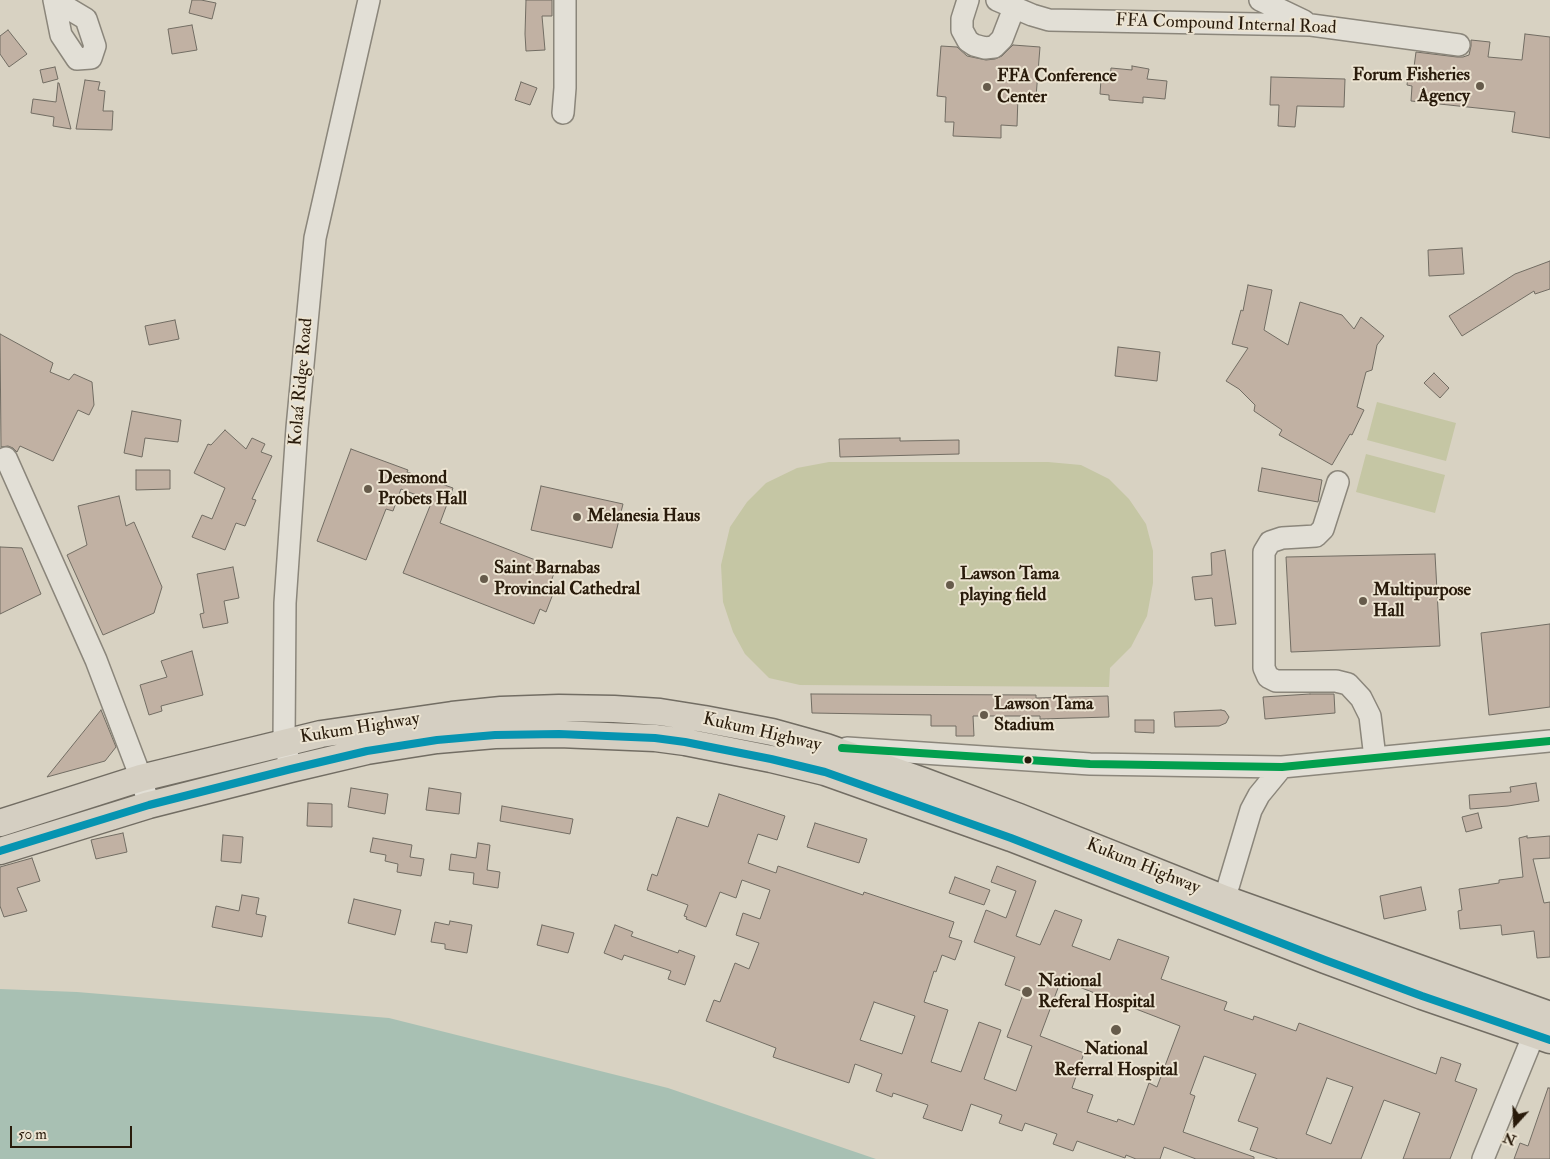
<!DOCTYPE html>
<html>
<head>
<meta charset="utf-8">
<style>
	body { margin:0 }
	#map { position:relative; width:1550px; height:1159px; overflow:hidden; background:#d8d2c2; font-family:"IM FELL Double Pica",serif }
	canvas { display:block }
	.north { position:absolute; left:1490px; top:1099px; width:50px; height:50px; -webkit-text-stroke:4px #ece4d2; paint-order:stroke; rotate:200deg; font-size:14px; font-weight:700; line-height:20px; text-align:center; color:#291b0b }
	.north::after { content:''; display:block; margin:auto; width:18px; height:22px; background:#291b0b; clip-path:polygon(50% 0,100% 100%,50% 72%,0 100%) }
	.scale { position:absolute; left:10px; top:1126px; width:122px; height:22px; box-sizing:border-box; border:2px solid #291b0b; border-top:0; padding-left:6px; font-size:15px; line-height:18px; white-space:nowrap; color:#291b0b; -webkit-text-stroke:4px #ece4d2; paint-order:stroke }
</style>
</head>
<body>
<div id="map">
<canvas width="1550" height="1159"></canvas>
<div class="north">N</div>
<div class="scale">50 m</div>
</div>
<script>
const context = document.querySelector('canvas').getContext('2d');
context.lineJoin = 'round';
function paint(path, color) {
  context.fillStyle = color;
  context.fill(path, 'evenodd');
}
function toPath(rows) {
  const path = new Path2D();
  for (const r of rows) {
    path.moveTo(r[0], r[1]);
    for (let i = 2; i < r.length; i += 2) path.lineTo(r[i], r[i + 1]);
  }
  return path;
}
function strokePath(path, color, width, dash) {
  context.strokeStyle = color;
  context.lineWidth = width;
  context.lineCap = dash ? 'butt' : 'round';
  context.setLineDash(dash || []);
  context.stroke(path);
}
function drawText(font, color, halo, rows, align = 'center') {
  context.font = font + ' "IM FELL Double Pica",serif';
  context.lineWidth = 4;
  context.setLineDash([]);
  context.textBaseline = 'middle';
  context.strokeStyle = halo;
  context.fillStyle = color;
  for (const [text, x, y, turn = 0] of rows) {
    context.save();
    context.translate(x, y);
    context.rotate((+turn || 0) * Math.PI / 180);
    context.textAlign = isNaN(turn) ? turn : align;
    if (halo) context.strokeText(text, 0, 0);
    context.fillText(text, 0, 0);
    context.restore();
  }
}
paint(toPath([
	[1377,402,1456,423,1446,461,1367,440],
	[1366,454,1445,475,1435,513,1356,492],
	[829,462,1048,462,1081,465,1109,479,1129,499,1146,524,1153,551,1153,583,1147,616,1131,647,1110,668,1109,687,800,685,769,678,745,654,733,632,723,602,721,565,730,527,747,502,766,483,797,468]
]), '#c5c6a4');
paint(toPath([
	[0,989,77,992,389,1018,668,1088,876,1159,0,1159]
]), '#a8c0b3');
const building = toPath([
	[192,0,201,0,216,3,212,19,189,13,192,0],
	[526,0,552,0,552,16,542,16,545,50,526,51,525,34,526,0],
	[192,25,197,50,172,54,168,29,192,25],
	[8,30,27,54,9,67,0,54,0,36,8,30],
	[1525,34,1550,37,1550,138,1512,132,1515,112,1411,101,1412,86,1407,85,1409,66,1414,67,1416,52,1457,57,1463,57,1469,55,1471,46,1471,40,1490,42,1488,57,1522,60,1525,34],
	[1013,45,1040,47,1036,97,1018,96,1017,126,1001,125,1001,138,953,136,954,122,945,122,946,97,937,96,941,46,957,47,967,56,986,60,995,59,1002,56,1013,45],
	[1132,66,1149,69,1147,79,1167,81,1165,99,1143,97,1143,103,1109,100,1109,95,1100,94,1101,79,1110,80,1111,68,1132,70,1132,66],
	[55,67,58,79,43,83,40,70,55,67],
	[1271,77,1345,79,1344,107,1297,106,1295,127,1278,126,1279,105,1270,105,1271,77],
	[85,80,100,82,98,90,105,91,103,111,113,111,112,130,76,129,85,80],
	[521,82,537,88,530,105,515,100,521,82],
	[58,83,59,83,71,129,53,126,54,117,31,113,33,99,56,102,58,83],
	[1462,248,1464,274,1429,276,1428,250,1462,248],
	[1550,261,1550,289,1535,294,1534,291,1462,336,1449,316,1515,274,1550,261],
	[1248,285,1272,290,1264,330,1288,345,1300,302,1342,315,1354,329,1361,317,1384,336,1377,345,1372,370,1366,372,1357,407,1364,410,1352,435,1350,434,1332,465,1279,435,1282,430,1254,411,1255,405,1239,389,1226,381,1248,348,1232,344,1241,310,1243,311,1248,285],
	[175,320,179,339,149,345,145,326,175,320],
	[0,334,53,363,50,372,69,380,74,374,92,382,94,405,89,415,78,410,53,461,20,446,17,452,13,448,8,446,1,447,0,334],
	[1118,347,1160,352,1157,381,1115,376,1118,347],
	[1434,373,1449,388,1440,398,1424,383,1434,373],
	[132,411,181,420,178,442,145,438,142,457,124,453,132,411],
	[225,430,246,449,252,438,265,444,261,452,272,456,252,499,256,500,245,526,236,523,225,550,192,537,202,515,212,519,225,488,194,473,208,444,211,445,225,430],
	[900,438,900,441,959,440,959,454,840,457,839,439,900,438],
	[351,449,408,470,407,472,453,488,440,523,556,568,550,584,556,586,546,612,540,609,534,624,403,573,432,501,401,489,393,511,386,509,366,560,317,541,351,449],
	[1262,468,1322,480,1318,502,1258,491,1262,468],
	[136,470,170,470,170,489,136,490,136,470],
	[541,486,623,504,612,548,531,530,541,486],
	[119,496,126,526,134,522,162,587,154,613,103,635,67,555,87,545,78,506,119,496],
	[0,547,22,548,41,594,0,614,0,547],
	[1225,550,1236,624,1215,626,1212,598,1195,600,1192,577,1212,575,1211,553,1225,550],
	[1435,554,1440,646,1291,652,1286,557,1435,554],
	[233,567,239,598,224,601,228,623,203,628,200,614,204,613,197,574,233,567],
	[1550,624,1550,707,1489,715,1481,633,1550,624],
	[192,651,203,695,161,706,162,711,149,715,140,685,167,677,161,661,192,651],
	[811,694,1036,695,1036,698,1108,696,1109,717,1040,719,1040,716,973,716,974,736,956,736,956,726,931,726,931,715,812,713,811,694],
	[1310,694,1334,694,1335,713,1265,719,1263,697,1310,694],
	[101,710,116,747,105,761,47,777,101,710],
	[1221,710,1225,711,1229,717,1226,723,1219,726,1175,727,1174,712,1221,710],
	[1135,720,1154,720,1154,733,1135,732,1135,720],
	[1536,783,1539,801,1508,806,1470,809,1469,795,1511,792,1510,787,1536,783],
	[351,788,388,794,385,814,348,807,351,788],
	[429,788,461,793,459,814,426,810,429,788],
	[719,794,785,816,777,840,758,834,748,863,776,873,778,866,863,895,864,892,954,922,949,937,962,941,955,960,942,955,936,972,934,971,924,1002,948,1010,931,1062,961,1072,979,1022,1001,1030,984,1079,1016,1091,1032,1046,1007,1037,1024,992,1005,985,1015,957,974,942,986,910,1006,918,1016,891,991,882,997,866,1036,881,1016,936,1040,945,1055,910,1082,920,1072,946,1110,960,1118,939,1169,957,1161,979,1227,1002,1224,1010,1253,1020,1254,1016,1296,1031,1299,1023,1436,1074,1441,1057,1461,1064,1455,1081,1477,1089,1450,1159,1403,1159,1420,1113,1384,1100,1361,1159,1278,1159,1250,1150,1258,1128,1238,1121,1256,1074,1204,1056,1190,1094,1195,1096,1183,1132,1254,1157,1254,1159,1196,1159,1164,1147,1160,1159,1136,1159,1126,1155,1125,1158,1077,1141,1073,1151,1053,1144,1057,1134,1025,1123,1022,1131,999,1123,1002,1115,971,1104,962,1131,923,1118,928,1105,893,1093,892,1097,876,1091,882,1074,855,1064,849,1083,773,1057,776,1048,706,1021,714,1000,720,1002,735,963,749,969,759,943,736,935,743,913,760,919,770,890,742,880,736,898,720,892,706,927,686,919,687,917,684,916,688,905,647,890,652,874,657,876,677,817,708,827,719,794],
	[1061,980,1180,1026,1157,1087,1149,1083,1134,1125,1118,1119,1117,1122,1087,1112,1093,1095,1072,1088,1084,1053,1040,1036,1061,980],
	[874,1002,915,1016,902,1054,860,1040,874,1002],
	[1327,1078,1353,1087,1331,1144,1306,1134,1327,1078],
	[308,803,332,804,332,827,307,826,308,803],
	[502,806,573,819,570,834,500,821,502,806],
	[1478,813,1482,828,1466,832,1462,817,1478,813],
	[815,823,867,839,859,863,807,847,815,823],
	[123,833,127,852,96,859,91,840,123,833],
	[223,835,243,837,241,863,221,861,223,835],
	[1527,836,1527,838,1550,836,1550,858,1533,859,1544,903,1550,902,1550,957,1537,958,1534,931,1502,935,1501,925,1460,929,1458,911,1462,910,1459,889,1499,883,1499,880,1523,877,1519,838,1527,836],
	[373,838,412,845,410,857,424,859,421,876,397,872,398,864,385,861,386,855,370,852,373,838],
	[478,843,490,845,487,870,500,872,498,888,473,884,474,873,449,870,451,854,476,858,478,843],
	[32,858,40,881,17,888,27,911,4,917,0,906,0,867,32,858],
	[955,877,990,890,984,905,949,893,955,877],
	[1421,887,1426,910,1384,919,1380,896,1421,887],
	[242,895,259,898,256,914,266,916,262,937,212,927,216,906,239,911,242,895],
	[354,899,401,910,395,935,348,923,354,899],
	[450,921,472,925,467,953,445,949,445,944,431,942,435,922,449,925,450,921],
	[542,925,574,933,568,953,537,945,542,925],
	[615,925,633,932,631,936,678,953,679,950,695,956,685,985,668,979,671,971,624,955,622,960,604,953,615,925],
	[1548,1088,1550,1088,1550,1159,1514,1159,1520,1143,1528,1146,1548,1088]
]);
paint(building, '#c1b1a3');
strokePath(building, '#726d63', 1);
const minor = toPath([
	[54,0,86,19,95,46,91,58,77,59,61,35,54,0],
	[968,0,962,19,962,30,968,41,974,45,985,48,994,47,1002,39,1014,8],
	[997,0,1032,15,1049,20,1311,25,1459,45],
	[1260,0,1304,21],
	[563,113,565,88,565,0],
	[6,458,96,660,141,778,149,805],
	[1338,482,1323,529,1316,536,1282,538,1270,542,1264,552,1264,668,1268,677,1276,681,1336,681,1348,684,1361,698,1370,716,1375,758],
	[847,748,1090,764,1282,767,1550,741],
	[288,757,284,743,285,603,297,428,315,238,369,0],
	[1220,914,1251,810,1259,795,1282,767],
	[1483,1159,1534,1034]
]);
const major = toPath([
	[0,823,141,778,321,734,452,715,501,710,559,708,614,709,660,712,704,719,772,732,826,747,923,781,1019,817,1225,899,1550,1015],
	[0,851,149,805,291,769,367,751,437,740,495,735,559,734,655,738,685,742,771,759,825,772,1011,838,1325,960,1422,996,1550,1040]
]);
strokePath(minor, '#8b867b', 24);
strokePath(major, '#726d63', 29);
strokePath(minor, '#e2dfd6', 21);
strokePath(major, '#d5cfc2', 26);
strokePath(toPath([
	[842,748,1090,764,1282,767,1550,741]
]), '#029f4e', 8);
strokePath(toPath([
	[0,851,149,805,291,769,367,751,437,740,495,735,559,734,655,738,685,742,771,759,825,772,1011,838,1325,960,1422,996,1550,1040]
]), '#0694b1', 8);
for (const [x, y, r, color] of [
	[1480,86,5,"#665b4b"],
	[987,87,5,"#665b4b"],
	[368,489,5,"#665b4b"],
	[577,517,5,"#665b4b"],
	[484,579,5,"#665b4b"],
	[950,585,5,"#665b4b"],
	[1363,601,5,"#665b4b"],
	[984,715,5,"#665b4b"],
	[1028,760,4.5,"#291b0b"],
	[1027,992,6,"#665b4b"],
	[1116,1030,6,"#665b4b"]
]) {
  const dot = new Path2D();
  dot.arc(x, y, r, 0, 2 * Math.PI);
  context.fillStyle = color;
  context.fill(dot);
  strokePath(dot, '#ece4d2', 2);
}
drawText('18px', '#291b0b', '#ece4d2', [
	["FFA Compound Internal Road",1226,25,2],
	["Kolaá Ridge Road",302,382,-85],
	["Kukum Highway",360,729,-9],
	["Kukum Highway",762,733,13],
	["Kukum Highway",1143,867,22]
]);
drawText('bold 18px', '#291b0b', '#ece4d2', [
	["Forum Fisheries",1470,76,"right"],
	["Agency",1470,97,"right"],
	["FFA Conference",997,77],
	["Center",997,98],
	["Desmond",378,479],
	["Probets Hall",378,500],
	["Melanesia Haus",587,517],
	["Saint Barnabas",494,569],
	["Provincial Cathedral",494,590],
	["Lawson Tama",960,575],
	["playing field",960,596],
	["Multipurpose",1373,591],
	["Hall",1373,612],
	["Lawson Tama",994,705],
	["Stadium",994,726],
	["National",1038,982],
	["Referal Hospital",1038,1003],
	["National",1116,1050,"center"],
	["Referral Hospital",1116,1071,"center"]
], 'left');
</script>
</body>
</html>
